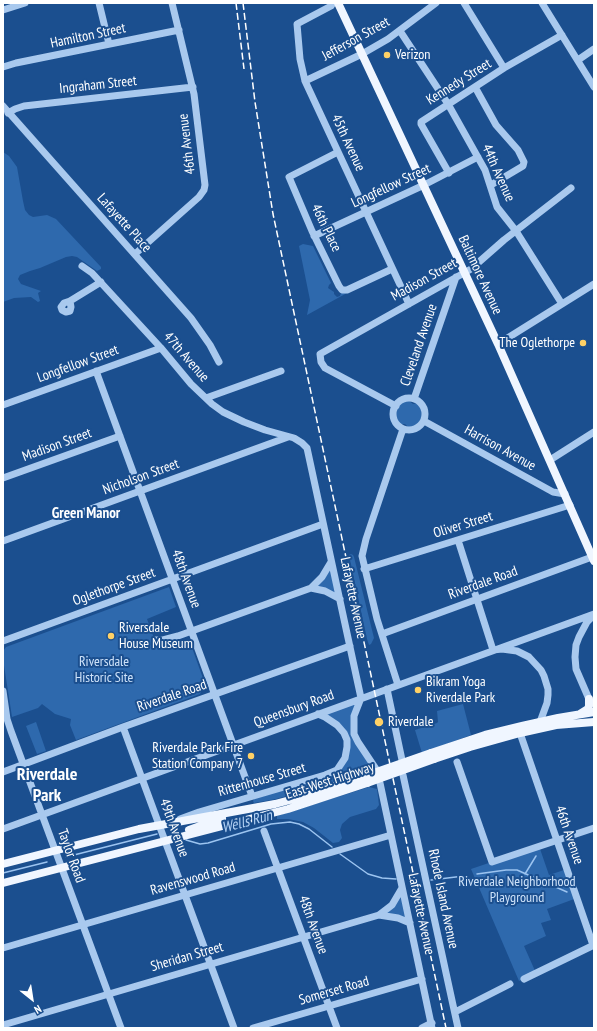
<!DOCTYPE html>
<html>
<head>
<meta charset="utf-8">
<style>
	body { margin:0 }
	#map { position:relative; width:597px; height:1031px; overflow:hidden; background:#1b4f8f; font-family:"PT Sans Narrow",sans-serif }
	canvas { display:block }
	.frame { position:absolute; inset:0; border:4px solid #fff; pointer-events:none }
	.north { position:absolute; left:12px; top:979px; width:40px; height:40px; -webkit-text-stroke:3px #1b4f8f; paint-order:stroke; rotate:150deg; font-size:11px; font-weight:700; line-height:16px; text-align:center; color:#fff }
	.north::after { content:''; display:block; margin:auto; width:14px; height:18px; background:#fff; clip-path:polygon(50% 0,100% 100%,50% 72%,0 100%) }
</style>
</head>
<body>
<div id="map">
<canvas width="597" height="1031"></canvas>
<div class="frame"></div>
<div class="north">N</div>
</div>
<script>
const context = document.querySelector('canvas').getContext('2d');
context.lineJoin = 'round';
function paint(path, color) {
  context.fillStyle = color;
  context.fill(path, 'evenodd');
}
function toPath(rows) {
  const path = new Path2D();
  for (const r of rows) {
    if (r.length === 3) {
      path.moveTo(r[0] + r[2], r[1]);
      path.arc(r[0], r[1], r[2], 0, 2 * Math.PI);
      continue;
    }
    path.moveTo(r[0], r[1]);
    for (let i = 2; i < r.length; i += 2) path.lineTo(r[i], r[i + 1]);
  }
  return path;
}
function strokePath(path, color, width, dash) {
  context.strokeStyle = color;
  context.lineWidth = width;
  context.lineCap = dash ? 'butt' : 'round';
  context.setLineDash(dash || []);
  context.stroke(path);
}
function drawText(font, color, halo, rows, align = 'center') {
  context.font = font + ' "PT Sans Narrow",sans-serif';
  context.lineWidth = 4;
  context.setLineDash([]);
  context.textBaseline = 'middle';
  context.strokeStyle = halo;
  context.fillStyle = color;
  for (const [text, x, y, turn = 0] of rows) {
    context.save();
    context.translate(x, y);
    context.rotate((+turn || 0) * Math.PI / 180);
    context.textAlign = isNaN(turn) ? turn : align;
    if (halo) context.strokeText(text, 0, 0);
    context.fillText(text, 0, 0);
    context.restore();
  }
}
paint(toPath([
	[3,152,9,156,17,167,23,201,25,210,29,215,33,217,47,215,56,219,101,267,101,269,97,271,77,257,72,256,66,257,40,268,30,271,20,275,18,279,21,284,41,291,38,293,40,301,38,302,31,297,14,298,3,302],
	[303,244,313,246,331,283,329,285,328,288,334,292,334,294,337,297,340,296,341,293,347,293,307,315,310,300,299,246],
	[404,400,408,400,413,404,418,403,421,407,423,416,418,425,413,427,409,428,405,424,399,424,395,416,396,407],
	[351,554,353,555,354,557,374,638,371,644,369,645,367,639,350,560,349,555],
	[331,562,340,599,315,585],
	[169,587,176,607,147,619,158,649,185,640,190,642,205,684,200,694,76,740,70,725,71,719,55,714,42,704,38,708,12,717,3,659,3,651,6,647],
	[361,699,353,721,365,758,370,766,370,768,355,775,330,784,276,799,254,803,253,801,254,799,340,771,344,765,344,734,318,714],
	[463,704,471,735,422,753,415,730,437,723,438,722,437,711],
	[36,722,46,751,37,754,26,726],
	[369,787,377,789,379,805,376,809,350,817,342,824,340,830,342,838,339,842,333,843,314,828,303,822,288,819,277,819,277,816],
	[539,846,549,875,567,869,577,898,547,909,551,920,541,923,546,936,524,946,536,973,519,981,471,869],
	[402,888,410,922,379,915]
]), '#2e69ad');
strokePath(toPath([
	[186,840,200,844,208,843,271,824,290,822,299,824,309,829,332,847],
	[340,854,368,874,382,878,396,879],
	[66,857,157,834],
	[3,873,47,862],
	[477,874,506,870,517,870,567,892],
	[525,874,536,856],
	[431,880,464,876]
]), '#9cc4f0', 1.5);
strokePath(toPath([
	[99,3,109,44],
	[333,3,331,6,297,24,300,59,305,81,409,304],
	[464,3,504,68],
	[542,3,594,87],
	[3,10,25,3],
	[400,31,448,104,485,170,497,207,516,231,562,304],
	[578,60,594,49],
	[3,67,16,63,179,30],
	[305,81,362,54,388,39,436,3],
	[475,87,496,125,518,150,524,162,523,166,491,185],
	[3,106,191,318,210,345,219,362],
	[8,113,15,109,24,106,193,87],
	[338,152,289,177,312,231,339,286,342,290,347,290,392,269],
	[449,173,421,124,421,122,504,68,562,35],
	[314,236,424,185,478,157],
	[135,254,199,197,204,190,205,185,194,94,172,3],
	[82,266,92,273,161,348,191,384,212,404,223,412,244,422,265,430,294,438,302,443,307,448,361,698,354,716,354,734,358,742,376,769],
	[70,301,64,303,61,307,62,310,66,312,70,311,71,307,70,301,101,282],
	[498,344,594,284],
	[96,371,252,796],
	[206,398,281,371],
	[409,414,16],
	[414,399,456,277],
	[3,405,161,348],
	[396,406,325,368,321,362,320,354,471,269,504,240,571,188],
	[424,421,553,492,565,494],
	[550,460,594,432],
	[3,478,120,436],
	[458,540,493,650,502,649,517,651,529,657,541,670,544,676,548,689,548,695,547,703,540,722],
	[3,541,288,437],
	[364,569,570,505],
	[311,588,322,577,331,562],
	[382,634,592,557],
	[155,640,163,640,178,636,311,588,325,591,340,599],
	[3,641,323,524],
	[398,685,377,619,362,556,366,539,403,429],
	[387,689,402,760],
	[3,691,7,719,11,731,121,1028],
	[589,699,576,669,575,657,576,645,579,637,587,622,594,615],
	[123,727,234,1028],
	[520,733,593,945],
	[457,762,492,862,594,828],
	[3,772,123,727,350,646],
	[403,775,458,1028],
	[380,783,432,1028],
	[180,819,199,812,325,775,337,770,345,758,347,747,347,740,344,733,337,725,325,717,318,714],
	[3,829,594,614],
	[264,831,337,1028],
	[379,915,398,918,410,923],
	[3,948,391,835],
	[524,979,594,945],
	[455,1012,510,984],
	[3,1025,379,915,392,905,402,888],
	[253,1028,422,979],
	[422,1028,432,1023]
]), '#a9c9ee', 7);
strokePath(toPath([
	[338,3,498,344,594,561],
	[580,714,588,709,589,706,589,699],
	[431,753,485,735,522,726,558,718,594,712],
	[434,759,470,747,520,733,556,725,594,722],
	[189,830,222,818],
	[3,864,139,829,275,804,305,796,365,776],
	[3,883,288,809,367,783]
]), '#f0f6ff', 8);
strokePath(toPath([
	[236,3,244,69],
	[243,3,255,102,273,214,446,1028]
]), '#fff', 1.5, [7, 3]);
strokePath(toPath([
	[365,776,431,753],
	[367,783,434,759]
]), '#f0f6ff', 8);
for (const [x, y, r, color] of [
	[387,55,4,"#ffd166"],
	[583,343,4,"#ffd166"],
	[111,636,4,"#ffd166"],
	[418,690,4,"#ffd166"],
	[379,722,5,"#ffd166"],
	[251,756,4,"#ffd166"]
]) {
  const dot = new Path2D();
  dot.arc(x, y, r, 0, 2 * Math.PI);
  context.fillStyle = color;
  context.fill(dot);
  strokePath(dot, '#1b4f8f', 1.5);
}
drawText('14px', '#fff', '#1b4f8f', [
	["Hamilton Street",88,36,-12],
	["Jefferson Street",356,39,-29],
	["Kennedy Street",459,82,-32],
	["Ingraham Street",98,85,-6],
	["45th Avenue",348,143,65],
	["46th Avenue",187,144,-97],
	["44th Avenue",498,173,66],
	["Longfellow Street",391,186,-25],
	["Lafayette Place",124,223,48],
	["46th Place",326,228,64],
	["Baltimore Avenue",480,275,65],
	["Madison Street",424,280,-29],
	["Cleveland Avenue",419,345,-71],
	["47th Avenue",186,357,49],
	["Longfellow Street",78,364,-20],
	["Madison Street",57,445,-20],
	["Harrison Avenue",500,448,29],
	["Nicholson Street",141,477,-20],
	["Oliver Street",463,525,-17],
	["48th Avenue",186,579,70],
	["Riverdale Road",483,583,-20],
	["Oglethorpe Street",114,587,-20],
	["Lafayette Avenue",353,598,78],
	["Riverdale Road",172,696,-19],
	["Queensbury Road",294,709,-20],
	["Rittenhouse Street",262,780,-16],
	["East-West Highway",330,781,-18],
	["49th Avenue",174,828,70],
	["46th Avenue",569,835,71],
	["Taylor Road",71,856,70],
	["Ravenswood Road",193,879,-16],
	["Rhode Island Avenue",443,899,78],
	["Lafayette Avenue",421,914,78],
	["48th Avenue",313,925,70],
	["Sheridan Street",187,957,-16],
	["Somerset Road",334,991,-16]
]);
drawText('14px', '#fff', '#1b4f8f', [
	["Verizon",395,55],
	["The Oglethorpe",575,343,"right"],
	["Riversdale",119,628],
	["House Museum",119,644],
	["Bikram Yoga",426,682],
	["Riverdale Park",426,698],
	["Riverdale",388,722],
	["Riverdale Park Fire",243,748,"right"],
	["Station Company 7",243,764,"right"]
], 'left');
drawText('14px', '#cfe3fa', '#1b4f8f', [
	["Riversdale",104,662],
	["Historic Site",104,678],
	["Riverdale Neighborhood",517,882],
	["Playground",517,898]
]);
drawText('bold 15px', '#fff', '#1b4f8f', [
	["Green Manor",86,514]
]);
drawText('italic 15px', '#b5d3f5', '#1b4f8f', [
	["Wells Run",247,822,-15]
]);
drawText('bold 18px', '#fff', '#1b4f8f', [
	["Riverdale",47,775],
	["Park",47,796]
]);
</script>
</body>
</html>
